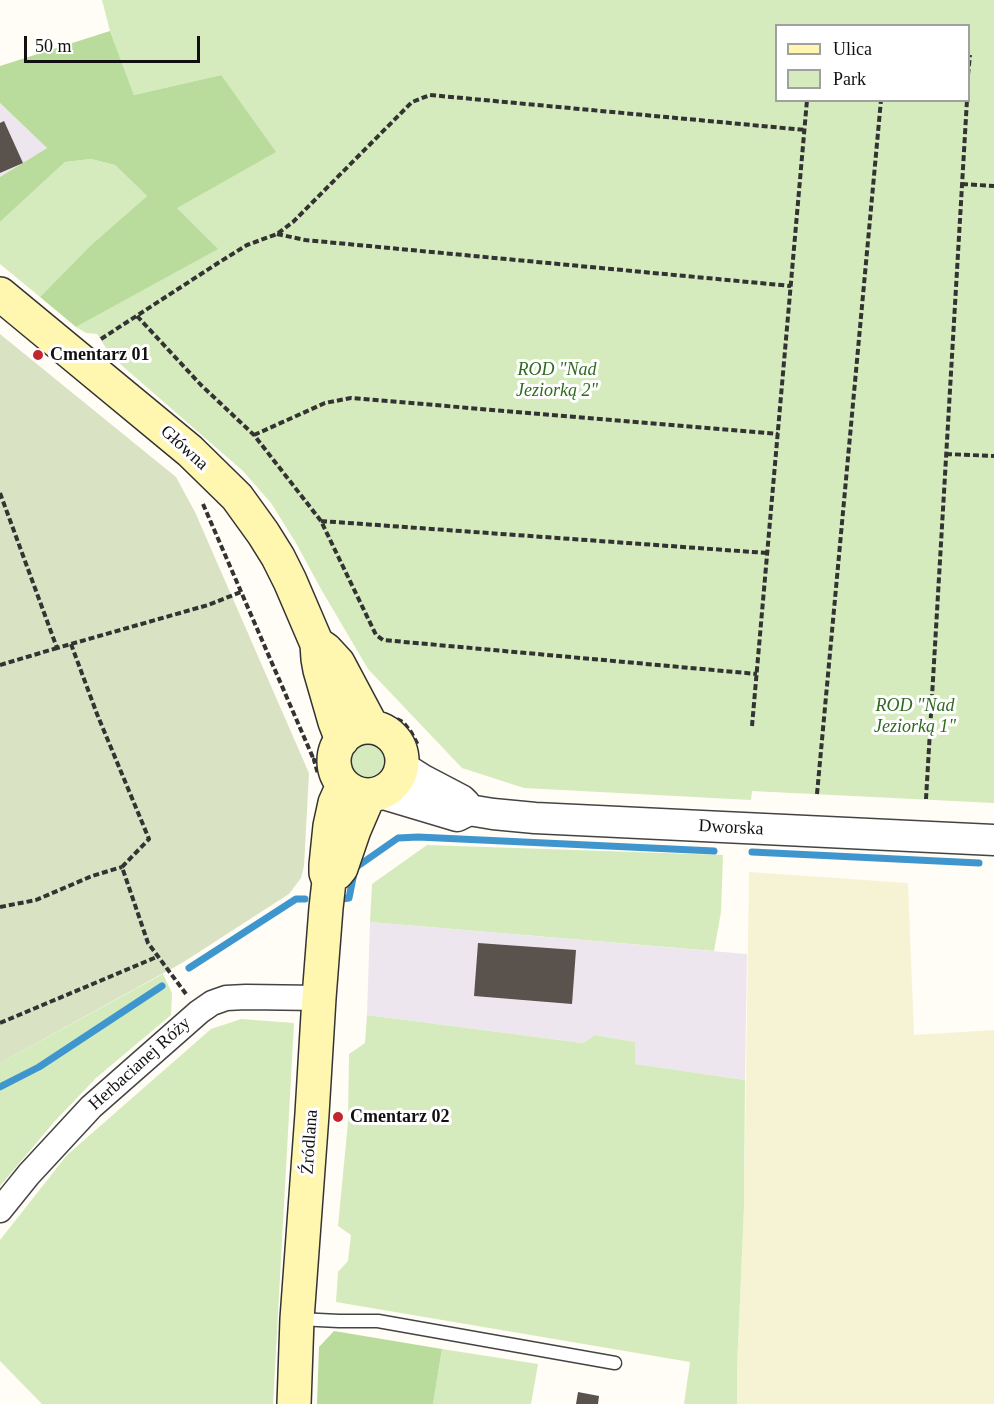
<!DOCTYPE html>
<html>
<head>
<meta charset="utf-8">
<style>
	body { margin:0 }
	#map { position:relative; width:994px; height:1404px; overflow:hidden; background:#fffdf5; font-family:Georgia,serif }
	canvas { display:block }
	.legend { position:absolute; left:775px; top:24px; width:195px; height:78px; box-sizing:border-box; background:#fff; border:2px solid #a0a0a0; margin:0; padding:8px 10px; list-style:none; font-size:18px; color:#111 }
	.legend li { display:flex; align-items:center; gap:12px; height:30px }
	.legend b { width:30px; border:2px solid #a0a0a0 }
	.scale { position:absolute; left:24px; top:36px; width:176px; height:27px; box-sizing:border-box; border:3px solid #111; border-top:0; padding-left:8px; font-size:18px; line-height:21px; white-space:nowrap; color:#111; -webkit-text-stroke:4px #fff; paint-order:stroke }
</style>
</head>
<body>
<div id="map">
<canvas width="994" height="1404"></canvas>
<ul class="legend">
<li><b style="height:8px;background:#fff6b0"></b>Ulica</li>
<li><b style="height:16px;background:#d5ebbd"></b>Park</li>
</ul>
<div class="scale">50 m</div>
</div>
<script>
const context = document.querySelector('canvas').getContext('2d');
context.lineJoin = 'round';
function paint(path, color) {
  context.fillStyle = color;
  context.fill(path, 'evenodd');
}
function toPath(rows) {
  const path = new Path2D();
  for (const r of rows) {
    if (r.length === 3) {
      path.moveTo(r[0] + r[2], r[1]);
      path.arc(r[0], r[1], r[2], 0, 2 * Math.PI);
      continue;
    }
    path.moveTo(r[0], r[1]);
    for (let i = 2; i < r.length; i += 2) path.lineTo(r[i], r[i + 1]);
  }
  return path;
}
function strokePath(path, color, width, dash) {
  context.strokeStyle = color;
  context.lineWidth = width;
  context.lineCap = dash ? 'butt' : 'round';
  context.setLineDash(dash || []);
  context.stroke(path);
}
function drawText(font, color, halo, rows, align = 'center') {
  context.font = font + ' Georgia,serif';
  context.lineWidth = 6;
  context.setLineDash([]);
  context.textBaseline = 'middle';
  context.strokeStyle = halo;
  context.fillStyle = color;
  for (const [text, x, y, turn = 0] of rows) {
    context.save();
    context.translate(x, y);
    context.rotate((+turn || 0) * Math.PI / 180);
    context.textAlign = isNaN(turn) ? turn : align;
    if (halo) context.strokeText(text, 0, 0);
    context.fillText(text, 0, 0);
    context.restore();
  }
}
paint(toPath([
	[0,103,47,148,0,177],
	[370,922,747,954,745,1080,634,1064,635,1042,595,1035,583,1043,367,1015]
]), '#eee6ef');
paint(toPath([
	[749,872,908,883,914,1035,994,1030,994,1404,737,1404,737,1369,744,1207]
]), '#f6f3d4');
paint(toPath([
	[102,0,994,0,994,803,752,791,751,800,524,788,462,768,368,669,321,589,296,543,271,503,243,471,111,356,97,334,86,333,76,327,217,249,177,208,221,75,134,95,110,31],
	[776,26,968,26,968,100,776,100],
	[91,159,115,165,147,196,91,245,40,297,0,264,0,222,65,162],
	[367,760,17],
	[427,845,723,855,721,912,714,951,370,922,372,884],
	[163,974,172,993,171,1015,96,1078,54,1122,0,1186,0,1063],
	[367,1015,583,1043,595,1035,635,1042,635,1064,745,1080,744,1207,737,1369,737,1404,684,1404,690,1362,336,1302,338,1272,348,1261,351,1235,338,1226,348,1122,349,1054,365,1043],
	[241,1019,294,1023,273,1404,42,1404,0,1361,0,1240,67,1155,211,1029],
	[442,1349,538,1364,531,1404,433,1404]
]), '#d5ebbd');
paint(toPath([
	[110,31,134,95,221,75,276,152,177,208,218,249,76,327,40,297,91,245,147,196,115,165,91,159,65,162,0,222,0,177,47,148,0,103,0,66],
	[334,1331,442,1349,433,1404,317,1404,319,1347]
]), '#b9dc9c');
paint(toPath([
	[0,334,176,477,195,512,309,773,304,866,301,878,289,894,182,963,0,1063]
]), '#d9e3c4');
strokePath(toPath([
	[752,852,979,863],
	[342,899,349,898,355,868,398,838,418,837,714,851],
	[189,968,296,899,305,899],
	[0,1087,39,1067,162,986]
]), '#3f96cf', 7);
paint(toPath([
	[4,121,23,163,0,173,0,123],
	[478,943,576,950,572,1004,474,996],
	[578,1392,599,1396,598,1404,576,1404]
]), '#5a524d');
const service = toPath([
	[298,1319,339,1321,378,1321,615,1363]
]);
const minor = toPath([
	[0,1210,29,1174,91,1107,199,1012,212,1003,226,998,246,997,319,998]
]);
const tertiary = toPath([
	[402,767,421,779,461,800,465,804,469,810],
	[380,793,457,816,469,810,493,814,535,818,994,840]
]);
const secondary = toPath([
	[0,294,190,451,237,497,263,533,278,557,290,581,317,644,318,659,320,670,335,722,342,740],
	[319,645,326,650,338,663,372,727],
	[368,761,34],
	[337,873,341,868,354,830,369,795],
	[294,1404,297,1319,312,1114,319,998,326,908,329,881,326,873,326,865,330,826,335,803,343,785]
]);
strokePath(service, '#444', 15);
strokePath(minor, '#444', 27);
strokePath(tertiary, '#444', 33);
strokePath(secondary, '#333', 36);
strokePath(toPath([
	[968,75,970,55],
	[962,184,994,186],
	[277,234,305,240,791,286],
	[137,316,201,385,254,435,321,521,376,635,383,640,757,674],
	[101,339,218,263,247,245,277,234,293,222,412,102,430,95,805,130],
	[254,435,325,403,351,398,778,434],
	[946,454,994,456],
	[0,493,57,648,208,605,241,592],
	[203,504,314,760],
	[321,521,767,553],
	[71,644,97,714,149,839,122,867,148,943,186,994],
	[0,665,57,648],
	[397,719,403,722,411,732,418,745],
	[752,726,807,100],
	[315,758,314,760,318,774],
	[817,794,881,100],
	[926,799,967,100],
	[0,907,36,900,92,876,122,867],
	[0,1023,159,956]
]), '#333', 4, [6, 3]);
strokePath(service, '#fff', 12);
strokePath(minor, '#fff', 24);
strokePath(tertiary, '#fff', 30);
strokePath(secondary, '#fff6b0', 33);
for (const [x, y, r, color] of [
	[38,355,6,"#c4262e"],
	[338,1117,6,"#c4262e"]
]) {
  const dot = new Path2D();
  dot.arc(x, y, r, 0, 2 * Math.PI);
  context.fillStyle = color;
  context.fill(dot);
  strokePath(dot, '#fff', 2);
}
drawText('bold 18px', '#111', '#fff', [
	["Cmentarz 01",50,355],
	["Cmentarz 02",350,1117]
], 'left');
drawText('italic 18px', '#2f6b1f', '#fff', [
	["ROD \"Nad",557,370],
	["Jeziorką 2\"",557,391],
	["ROD \"Nad",915,706],
	["Jeziorką 1\"",915,727]
]);
drawText('18px', '#111', '#fff', [
	["Główna",184,448,42],
	["Dworska",731,828,3],
	["Herbacianej Róży",140,1064,-42],
	["Źródlana",310,1142,-86]
]);
</script>
</body>
</html>
